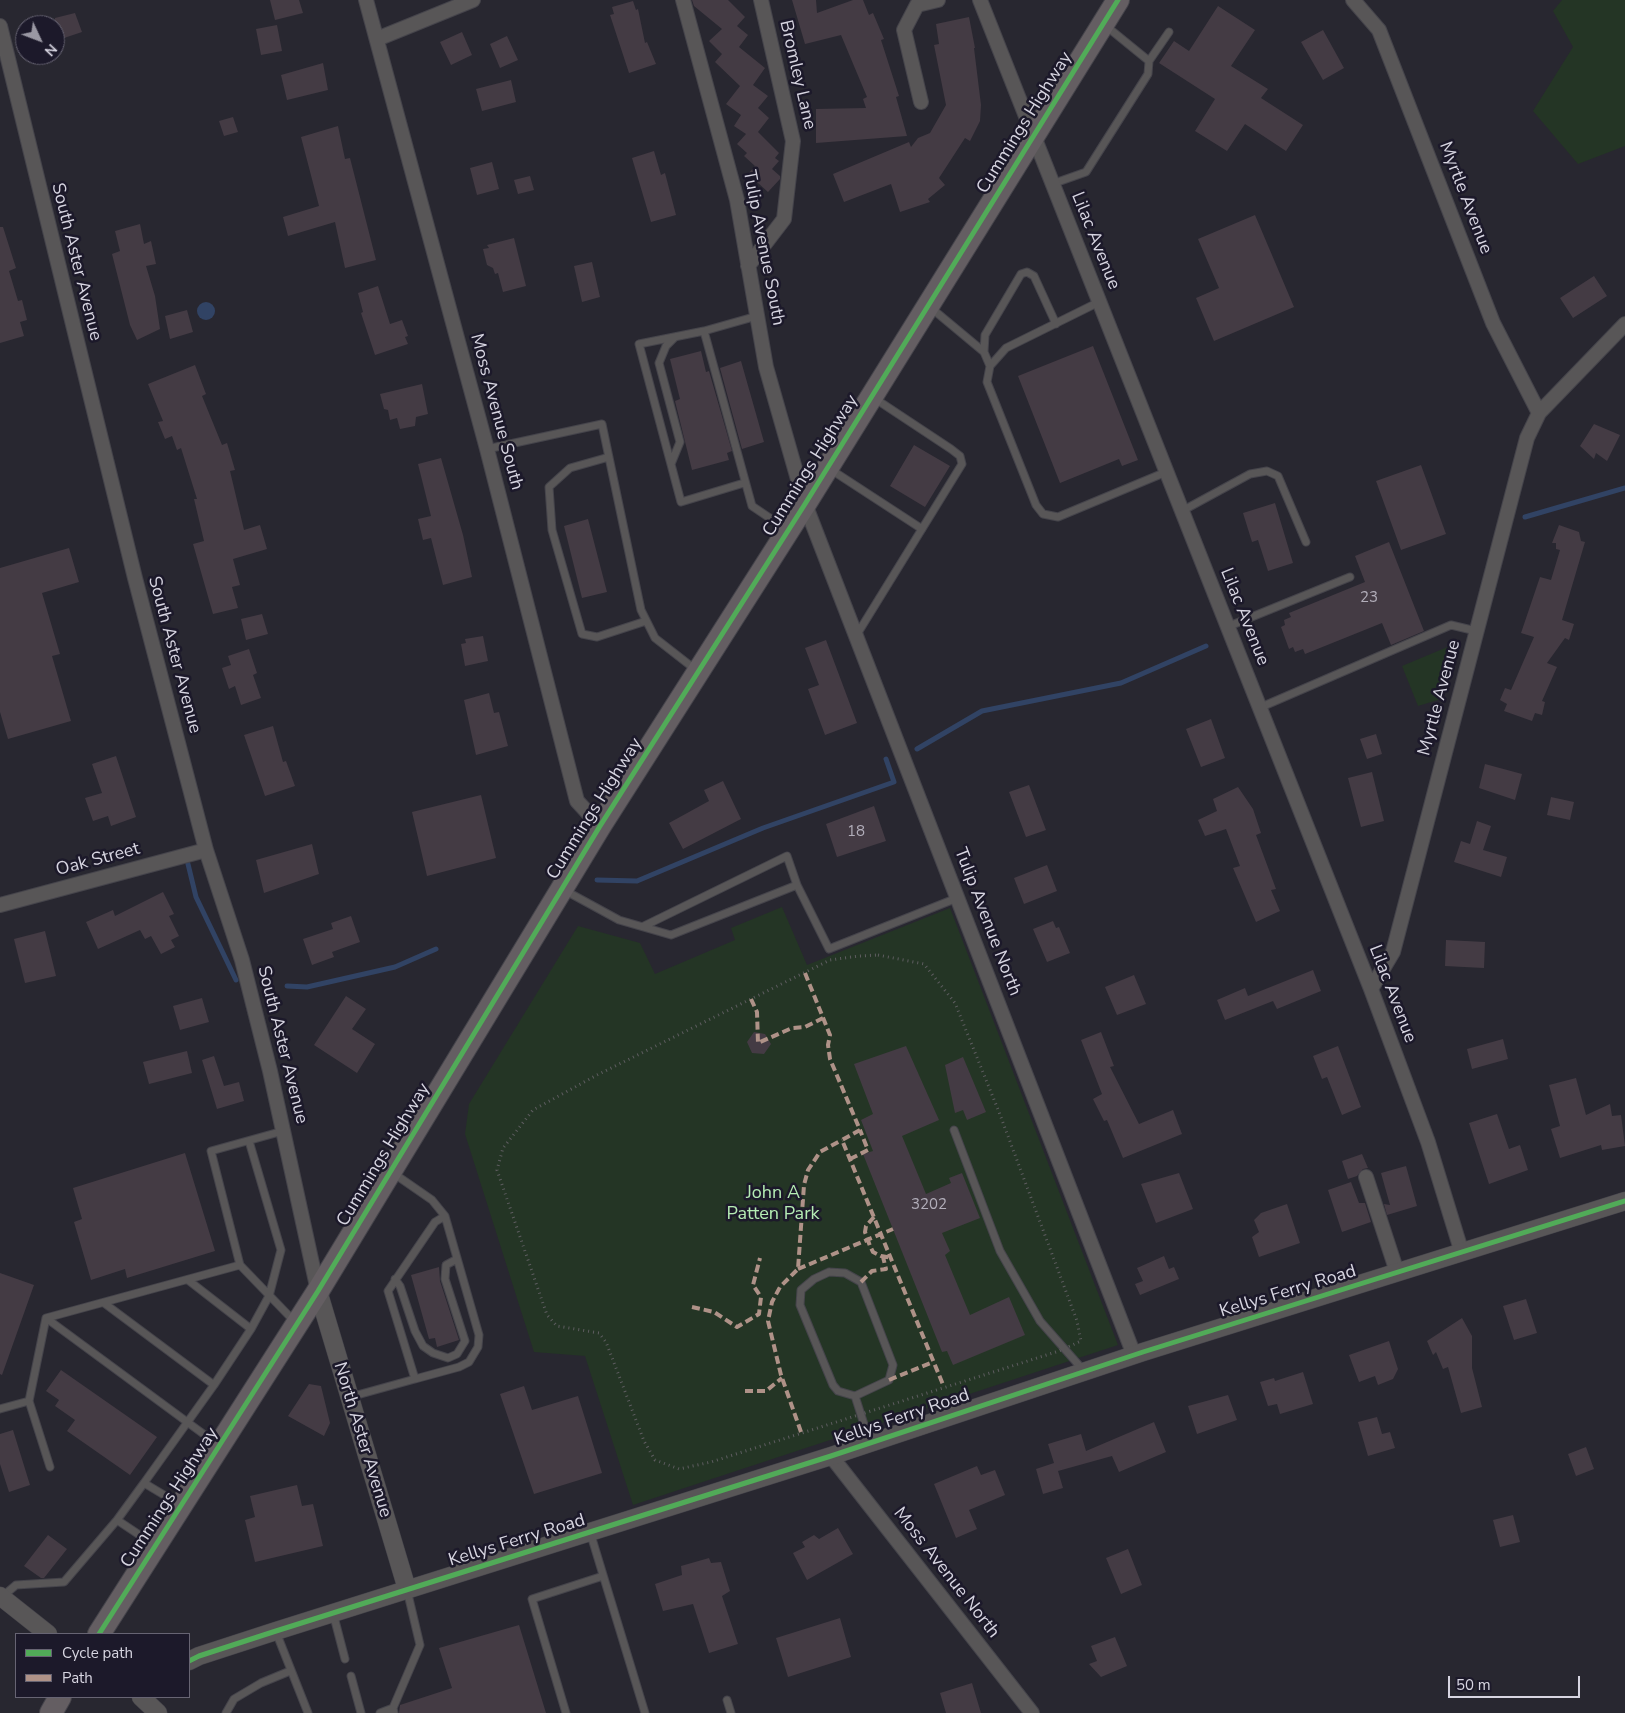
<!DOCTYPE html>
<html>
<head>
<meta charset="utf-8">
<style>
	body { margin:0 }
	#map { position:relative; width:1625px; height:1713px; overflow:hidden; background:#282730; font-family:"Nunito Sans",sans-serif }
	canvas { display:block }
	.legend { position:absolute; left:15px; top:1633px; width:175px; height:65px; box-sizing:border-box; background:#1c192a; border:1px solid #676473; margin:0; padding:6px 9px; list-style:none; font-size:15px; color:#d7d5e1 }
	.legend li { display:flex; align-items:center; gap:10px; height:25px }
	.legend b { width:25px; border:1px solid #676473 }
	.north { position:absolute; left:15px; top:15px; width:50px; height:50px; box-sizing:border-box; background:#1c192a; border:1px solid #676473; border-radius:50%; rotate:133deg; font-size:14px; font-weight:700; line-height:20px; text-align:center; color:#d7d5e1 }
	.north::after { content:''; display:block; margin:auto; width:18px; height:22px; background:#9a98a3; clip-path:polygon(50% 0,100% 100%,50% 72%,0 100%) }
	.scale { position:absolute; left:1448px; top:1676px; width:132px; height:22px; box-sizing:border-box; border:2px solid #d7d5e1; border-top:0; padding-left:6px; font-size:15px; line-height:18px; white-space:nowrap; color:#d7d5e1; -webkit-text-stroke:4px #1c192a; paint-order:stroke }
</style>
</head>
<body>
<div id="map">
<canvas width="1625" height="1713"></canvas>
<ul class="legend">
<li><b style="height:6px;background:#51ab58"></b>Cycle path</li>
<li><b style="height:6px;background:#af9288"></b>Path</li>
</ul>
<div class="north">N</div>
<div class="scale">50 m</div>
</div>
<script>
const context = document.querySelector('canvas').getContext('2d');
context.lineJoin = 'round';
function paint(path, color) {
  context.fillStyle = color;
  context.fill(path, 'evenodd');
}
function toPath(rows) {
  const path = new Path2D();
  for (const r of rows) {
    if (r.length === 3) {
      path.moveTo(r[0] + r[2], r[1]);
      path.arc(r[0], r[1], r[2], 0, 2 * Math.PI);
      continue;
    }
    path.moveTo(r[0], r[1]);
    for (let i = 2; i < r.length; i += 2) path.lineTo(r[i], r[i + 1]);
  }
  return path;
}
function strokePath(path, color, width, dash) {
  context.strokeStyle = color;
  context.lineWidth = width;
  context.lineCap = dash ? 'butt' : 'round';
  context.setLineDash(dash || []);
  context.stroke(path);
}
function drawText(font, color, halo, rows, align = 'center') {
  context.font = font + ' "Nunito Sans",sans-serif';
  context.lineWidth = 5;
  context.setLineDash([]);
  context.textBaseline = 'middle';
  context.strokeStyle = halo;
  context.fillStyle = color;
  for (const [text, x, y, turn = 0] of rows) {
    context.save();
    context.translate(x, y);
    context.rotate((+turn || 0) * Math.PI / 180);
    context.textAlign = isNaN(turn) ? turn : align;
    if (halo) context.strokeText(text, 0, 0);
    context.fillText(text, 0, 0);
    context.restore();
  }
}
paint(toPath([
	[1562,0,1625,0,1625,146,1578,164,1533,111,1573,47,1553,11],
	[1457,643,1441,699,1418,706,1402,666],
	[782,907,807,965,950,908,1118,1345,633,1505,585,1356,534,1352,465,1134,469,1104,578,926,640,943,655,974,735,940,731,928]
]), '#243525');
paint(toPath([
	[206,311,9]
]), '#314364');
strokePath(toPath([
	[1525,517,1625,488],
	[917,749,982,711,1121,683,1206,646],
	[188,864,196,897,236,980],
	[597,880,637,881,763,828,894,782,886,759],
	[287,986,307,987,395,967,436,949]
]), '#314364', 5);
paint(toPath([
	[270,0,299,0,303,13,275,20],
	[692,0,728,0,745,17,737,26,748,35,739,47,765,68,753,85,768,96,758,108,769,118,758,132,779,153,775,158,779,161,772,169,780,176,780,179,768,192,748,174,755,166,744,156,747,153,737,144,746,134,734,126,741,115,726,104,740,86,715,62,722,54,709,41,722,29,694,6],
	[792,0,816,0,817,13,853,0,863,0,869,15,873,13,884,39,881,40,899,96,896,97,907,136,816,143,816,109,866,108,863,99,867,97,841,35,805,44],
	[633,1,636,10,638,9,645,43,647,42,656,64,629,73,610,15,614,14,612,7],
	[1218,6,1255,30,1231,66,1268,89,1261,98,1303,125,1286,151,1245,124,1227,151,1195,131,1215,99,1159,63,1174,41,1189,51],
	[75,13,82,32,55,41,55,18],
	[969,17,975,48,974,48,981,105,980,121,970,141,965,138,939,178,945,185,928,199,930,202,900,212,891,184,844,202,833,174,909,142,911,147,918,138,930,133,946,105,934,45,939,44,936,24],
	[277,25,282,51,261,55,256,29],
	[1323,30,1344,68,1323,80,1301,42],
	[462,32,472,55,451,65,440,42],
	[507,36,518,60,500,68,490,44],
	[323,63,328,90,287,100,281,75],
	[511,80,516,102,482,111,476,89],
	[233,117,238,132,224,136,219,121],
	[338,126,345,159,350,158,376,260,345,268,335,222,288,236,283,217,319,206,301,137],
	[654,151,661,175,665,173,676,215,651,222,632,158],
	[492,162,499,189,477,195,470,168],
	[530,176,534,190,518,194,514,180],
	[1255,215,1294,307,1214,341,1196,298,1219,288,1198,239],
	[140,224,144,244,151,241,156,264,146,266,155,296,160,329,137,340,130,325,112,254,120,251,115,231],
	[0,227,3,227,16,268,9,271,18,301,22,300,27,320,20,322,24,336,0,343],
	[514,238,526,286,503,292,498,273,495,274,493,268,487,265,483,249,489,248,487,245],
	[592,262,600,297,582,302,574,266],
	[1594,276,1607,296,1573,318,1560,298],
	[378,286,390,324,402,320,408,336,405,337,408,344,375,355,361,313,363,312,358,293],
	[187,310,193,332,170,339,165,316],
	[1093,346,1138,460,1122,466,1119,459,1060,483,1018,376],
	[701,351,706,372,709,371,732,451,727,453,729,460,692,470,675,401,680,399,670,359],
	[741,361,764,442,742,449,720,368],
	[195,365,206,394,202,396,222,445,227,443,235,470,230,471,244,530,260,525,267,549,233,559,240,585,232,587,238,608,213,614,193,544,204,541,194,499,197,499,181,448,177,450,172,436,165,439,158,422,163,421,148,384],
	[422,384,428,414,416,417,415,426,400,429,397,418,390,420,388,410,384,409,380,394],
	[1594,424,1620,435,1607,461,1596,453,1594,459,1580,446],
	[914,445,950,466,925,507,890,486],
	[441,458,463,535,472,577,443,585,431,538,423,540,418,519,431,516,418,464],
	[1421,465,1446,534,1401,550,1376,481],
	[1275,503,1293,563,1268,571,1258,540,1252,542,1243,513],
	[588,519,607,592,582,598,564,526],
	[1559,525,1579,532,1581,541,1585,542,1562,620,1574,624,1569,640,1565,638,1547,663,1557,667,1542,701,1545,702,1542,715,1535,713,1532,721,1504,711,1507,704,1500,700,1505,688,1511,690,1534,637,1521,633,1540,577,1551,580,1560,550,1556,549,1556,543,1552,543],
	[1389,542,1424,631,1391,645,1382,623,1305,654,1303,649,1295,652,1293,647,1289,649,1281,627,1285,625,1284,620,1291,617,1289,613,1365,582,1355,556],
	[69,548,79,582,42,593,60,654,52,656,71,721,8,739,0,712,0,568],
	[262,614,268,634,246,640,241,619],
	[483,636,488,661,465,666,461,644,466,643,465,639],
	[826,640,857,723,825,735,808,689,819,685,805,648],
	[249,649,257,673,253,675,261,698,241,705,235,686,229,689,222,668,231,665,228,656],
	[489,693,494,713,499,712,508,746,476,755,464,700],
	[1211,719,1225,758,1201,767,1186,729],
	[273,726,283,762,286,761,295,786,265,796,244,735],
	[1376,734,1382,754,1367,759,1360,739],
	[116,756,136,817,111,826,108,816,93,821,85,798,102,793,92,764],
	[1485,764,1522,774,1515,800,1479,788],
	[1372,772,1384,821,1361,827,1348,778],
	[723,781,741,819,683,849,669,823,709,801,704,790],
	[1029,785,1046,830,1026,837,1009,792],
	[1238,787,1253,809,1261,833,1256,835,1276,889,1271,890,1280,911,1256,922,1233,868,1240,866,1226,829,1205,836,1198,820,1217,811,1213,799],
	[481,795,496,858,427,876,412,812],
	[1551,797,1574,802,1570,820,1547,815],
	[874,806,886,841,837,857,826,824],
	[1477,821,1491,826,1483,850,1507,857,1501,877,1454,862,1461,841,1470,844],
	[312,844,319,874,264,893,256,860],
	[1047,865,1057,891,1024,904,1014,878],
	[163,892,174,914,169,916,179,936,171,940,175,947,161,954,151,936,145,939,140,930,98,949,86,922,113,910,115,916],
	[351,916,360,942,332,952,334,957,312,965,303,939,333,929,331,923],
	[1053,921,1056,928,1059,927,1070,953,1047,962,1033,929],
	[45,931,56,976,25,983,14,939],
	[1446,940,1485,942,1484,968,1445,966],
	[1313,970,1321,991,1277,1009,1273,1001,1225,1020,1217,1000,1245,988,1248,996],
	[1134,975,1146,1004,1117,1015,1105,987],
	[346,996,366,1009,352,1029,375,1044,357,1073,314,1045],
	[202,998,209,1022,180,1030,173,1006],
	[754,1032,765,1034,771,1044,764,1054,752,1053,747,1042],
	[1101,1032,1114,1066,1110,1067,1139,1124,1173,1110,1182,1134,1123,1158,1107,1120,1104,1121,1093,1099,1102,1094,1081,1040],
	[1503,1039,1508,1059,1472,1069,1467,1049],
	[906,1046,939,1120,902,1136,926,1194,951,1183,949,1178,962,1173,980,1218,942,1233,950,1251,945,1255,970,1315,1009,1297,1025,1335,953,1365,947,1351,942,1352,863,1154,873,1151,861,1120,873,1114,854,1064],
	[1338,1046,1361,1107,1342,1115,1327,1077,1322,1079,1313,1056],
	[187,1051,192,1073,149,1084,143,1062],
	[214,1056,224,1086,239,1082,244,1101,217,1109,202,1060],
	[963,1057,986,1112,967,1120,963,1110,955,1113,945,1065],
	[1576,1078,1586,1115,1610,1104,1612,1116,1621,1115,1625,1146,1602,1150,1601,1145,1560,1158,1551,1129,1560,1126,1549,1085],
	[1497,1114,1509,1149,1520,1145,1528,1170,1489,1184,1469,1123],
	[185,1153,215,1251,127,1278,125,1269,91,1280,74,1222,82,1219,73,1188],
	[1362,1154,1368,1168,1363,1169,1357,1176,1348,1179,1342,1161],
	[1406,1166,1417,1206,1387,1215,1384,1204,1390,1205,1381,1173],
	[1179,1173,1193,1209,1156,1223,1141,1184],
	[1351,1182,1359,1203,1365,1203,1371,1222,1342,1232,1328,1190],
	[1287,1204,1300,1243,1259,1257,1252,1237,1259,1232,1254,1220,1261,1213],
	[1164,1256,1169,1269,1174,1267,1179,1279,1140,1295,1135,1284,1143,1281,1137,1268],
	[439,1267,440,1281,459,1340,437,1347,435,1338,429,1339,411,1275],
	[0,1273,34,1285,2,1375,0,1374],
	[1526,1299,1537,1333,1514,1340,1503,1306],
	[1462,1318,1472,1336,1472,1368,1482,1407,1461,1413,1448,1367,1443,1369,1436,1352,1433,1355,1427,1341],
	[1389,1341,1398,1369,1393,1379,1378,1385,1375,1376,1359,1382,1349,1355],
	[61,1370,157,1437,130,1475,67,1431,75,1420,55,1406,59,1400,46,1391],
	[1303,1372,1313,1404,1280,1414,1277,1404,1268,1406,1260,1382,1274,1378,1275,1381],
	[309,1384,321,1386,330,1423,324,1436,288,1416],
	[524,1386,532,1410,578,1396,602,1473,534,1494,500,1394],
	[1228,1395,1237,1420,1197,1434,1188,1406],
	[1377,1417,1382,1434,1390,1432,1395,1448,1368,1456,1358,1422],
	[1154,1422,1166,1452,1119,1472,1112,1456,1058,1471,1063,1488,1043,1494,1036,1469,1054,1463,1048,1444,1081,1434,1086,1451],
	[13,1430,30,1485,9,1492,0,1464,0,1434],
	[1586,1447,1594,1469,1576,1476,1568,1454],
	[977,1466,981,1475,995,1470,1005,1495,969,1510,977,1529,956,1538,934,1484],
	[297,1485,302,1506,313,1504,323,1546,255,1562,245,1520,255,1517,250,1496],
	[1513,1515,1520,1542,1500,1547,1493,1520],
	[838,1528,853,1554,807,1580,793,1553,805,1547,802,1542,814,1535,819,1539],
	[48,1535,67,1549,44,1578,41,1578,24,1566],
	[1128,1549,1142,1585,1121,1594,1106,1558],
	[709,1558,711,1563,721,1562,730,1591,722,1596,738,1644,709,1653,693,1604,663,1611,655,1584,682,1575,681,1566],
	[840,1618,851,1657,788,1677,776,1638],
	[519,1625,546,1713,399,1713,400,1705,452,1688,439,1648],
	[1115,1637,1127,1666,1101,1677,1089,1664,1097,1661,1091,1646],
	[972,1683,981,1713,946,1713,940,1693]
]), '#443b44');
const service = toPath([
	[1106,26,1149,61],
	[1052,184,1086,172,1148,74,1149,61,1169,32],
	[1099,302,1006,348,990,366,987,382,1036,505,1043,514,1058,517,1166,472],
	[930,307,984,352],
	[704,331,752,506,786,529],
	[990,366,984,352,985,335,1021,274,1027,272,1034,276,1056,324],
	[487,449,602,424,641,610,655,638,696,670],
	[609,457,570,468,549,487,552,530,582,634,597,637,646,621],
	[671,464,680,442,659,363,666,346,675,337],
	[830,469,922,529],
	[744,483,681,502,639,344,704,331,757,316],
	[1182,511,1250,474,1267,471,1278,476,1306,542],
	[1227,627,1350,577],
	[856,636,962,464,960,456,951,449,874,398],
	[1259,708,1451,625,1476,631],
	[564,890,619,920,671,935,797,885,829,949,957,898],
	[644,926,787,856,797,885],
	[954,1130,1000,1251,1040,1321,1084,1371],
	[393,1173,432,1200,445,1216,435,1222,388,1291,415,1379,459,1367,469,1362,478,1347,479,1335,445,1216],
	[240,1265,211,1151,283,1131],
	[829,1272,845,1273,861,1282,893,1365,889,1380,855,1396,838,1391,833,1385,800,1305,801,1290,814,1279,829,1272],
	[395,1279,400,1286,415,1331,423,1346,433,1353,448,1358,457,1354,465,1341,445,1279,446,1265,457,1259],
	[188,1280,251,1329],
	[104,1303,214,1385],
	[855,1396,870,1443],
	[350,1397,415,1379],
	[29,1401,50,1467],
	[0,1409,29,1401,46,1318],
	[217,1444,46,1318,240,1265,295,1322],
	[144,1483,214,1385,251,1329,269,1296,281,1250,249,1141],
	[117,1520,153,1544],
	[590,1532,645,1713],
	[3,1596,16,1585,64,1582,117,1520,144,1483,179,1504],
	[333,1613,345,1659],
	[276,1632,308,1713],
	[351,1676,361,1713],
	[727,1700,731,1713],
	[226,1713,234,1699,261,1683,290,1671],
	[380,1713,393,1708],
	[394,1713,393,1708,420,1645,407,1590],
	[566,1713,532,1599,603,1576]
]);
const minor = toPath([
	[366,0,487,449,577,801,600,826],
	[683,0,737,200,766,367,805,504,1134,1355],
	[980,0,1371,989,1428,1142,1462,1253],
	[1353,0,1379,30,1493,323,1539,413,1527,438,1393,952,1371,989],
	[0,26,135,578,206,850,242,960,270,1071,318,1291],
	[377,39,473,0],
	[921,102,904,30,917,5,938,0],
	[748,266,784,219,793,141,761,0],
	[1539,413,1625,324],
	[0,905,206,850],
	[1366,1177,1397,1272],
	[831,1456,1032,1713]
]);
const tertiary = toPath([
	[318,1291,407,1589],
	[0,1596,48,1634],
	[189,1661,199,1656,276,1631,831,1456,1143,1352,1625,1201],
	[141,1697,158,1713]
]);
const primary = toPath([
	[99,1634,318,1291,600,826,805,504,1118,0],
	[51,1713,60,1697]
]);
strokePath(service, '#45444b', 9);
strokePath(minor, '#45444b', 16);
strokePath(tertiary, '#45444b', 19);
strokePath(primary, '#45444b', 24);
strokePath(toPath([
	[878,955,924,964,955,1003,999,1112,1077,1321,1081,1341,1059,1351,711,1462,679,1469,655,1460,644,1441,606,1342,599,1333,557,1326,547,1315,497,1170,503,1148,533,1110,597,1075,830,960,859,956,878,955]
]), '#5e5d60', 3, [1, 4]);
strokePath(service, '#585657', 7);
strokePath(minor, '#585657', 14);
strokePath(tertiary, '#585657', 18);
strokePath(primary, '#645e62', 22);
strokePath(toPath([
	[805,973,830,1035,828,1045,830,1059,860,1130,842,1140,944,1387],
	[751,999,757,1012,758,1043,792,1028,805,1027,823,1018],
	[850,1159,868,1150,860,1130],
	[874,1217,866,1226,865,1232,870,1246,873,1252,881,1256,892,1258],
	[798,1269,893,1229],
	[861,1282,872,1271,886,1269,883,1257],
	[692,1307,714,1312,737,1327,759,1314,761,1297,753,1285,760,1258],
	[889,1380,933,1362],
	[745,1391,766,1391,782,1378],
	[801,1432,781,1375,768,1321,772,1302,780,1287,798,1269,804,1185,808,1170,820,1152,842,1140]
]), '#af9288', 4, [8, 4]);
strokePath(toPath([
	[99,1634,318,1291,600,826,805,504,1118,0],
	[189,1661,199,1656,276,1631,831,1456,1143,1352,1625,1201]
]), '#51ab58', 5);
drawText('15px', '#b2aeba', null, [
	["23",1369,598],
	["18",856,832],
	["3202",929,1205]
]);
drawText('18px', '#d7d5e1', '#1c192a', [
	["Bromley Lane",797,75,77],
	["Cummings Highway",1025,123,-58],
	["Myrtle Avenue",1465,198,69],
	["Lilac Avenue",1095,241,68],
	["Tulip Avenue South",763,248,79],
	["South Aster Avenue",76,262,76],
	["Moss Avenue South",496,412,75],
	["Cummings Highway",811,466,-58],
	["Lilac Avenue",1244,617,68],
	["South Aster Avenue",174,655,75],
	["Myrtle Avenue",1440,698,-75],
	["Cummings Highway",595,809,-58],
	["Oak Street",98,860,-15],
	["Tulip Avenue North",987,922,69],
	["Lilac Avenue",1392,994,69],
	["South Aster Avenue",282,1045,76],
	["Cummings Highway",384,1155,-59],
	["Kellys Ferry Road",1288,1292,-17],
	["Kellys Ferry Road",902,1418,-19],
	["North Aster Avenue",362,1440,73],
	["Cummings Highway",170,1498,-57],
	["Kellys Ferry Road",517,1541,-17],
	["Moss Avenue North",946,1573,52]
]);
drawText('18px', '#b5ecb4', '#1c192a', [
	["John A",773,1194],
	["Patten Park",773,1215]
]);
</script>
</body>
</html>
